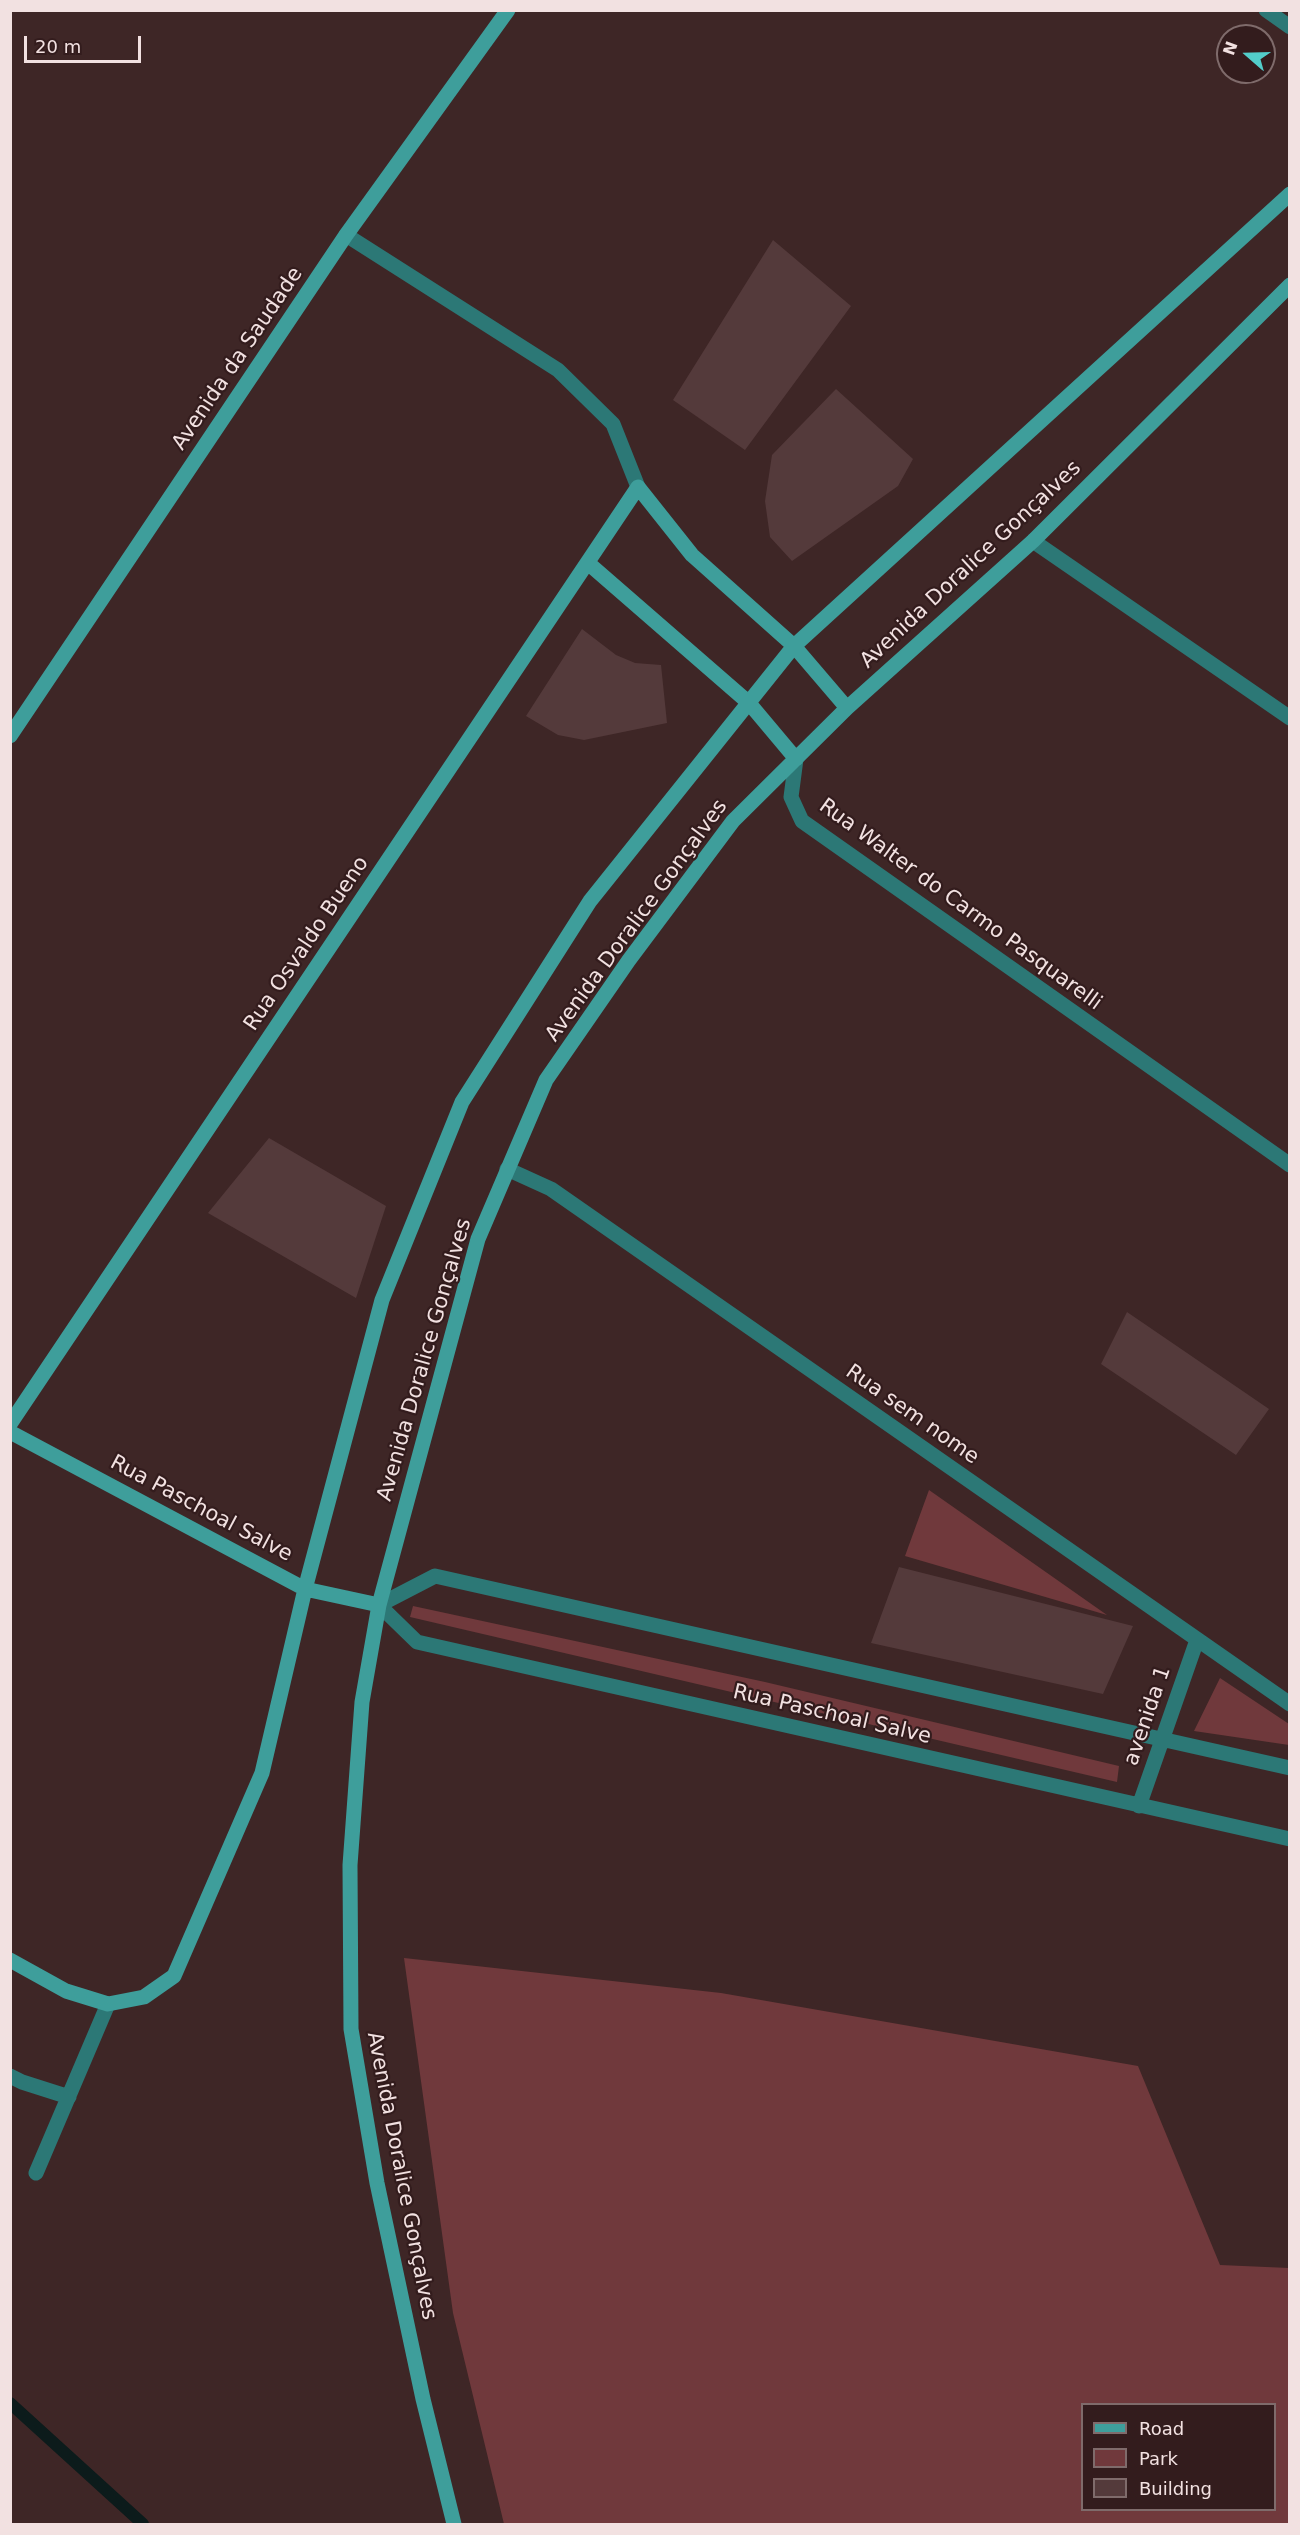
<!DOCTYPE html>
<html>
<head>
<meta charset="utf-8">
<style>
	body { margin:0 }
	#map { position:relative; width:1300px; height:2535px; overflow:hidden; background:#3e2626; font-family:"DejaVu Sans",sans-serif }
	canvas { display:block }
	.frame { position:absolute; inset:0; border:12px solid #f2e1e1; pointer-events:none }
	.legend { position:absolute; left:1081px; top:2403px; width:195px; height:108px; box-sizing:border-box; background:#331c1d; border:2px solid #7f6b6b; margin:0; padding:8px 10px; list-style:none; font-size:18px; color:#f2e1e1 }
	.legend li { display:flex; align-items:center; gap:12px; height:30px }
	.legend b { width:30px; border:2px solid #7f6b6b }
	.north { position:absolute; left:1216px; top:24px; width:60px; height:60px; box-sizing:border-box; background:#331c1d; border:2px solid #7f6b6b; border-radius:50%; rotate:290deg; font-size:16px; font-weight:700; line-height:24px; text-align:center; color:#f2e1e1 }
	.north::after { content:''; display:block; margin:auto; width:21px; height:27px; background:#53cdca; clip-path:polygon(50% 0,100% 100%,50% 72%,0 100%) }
	.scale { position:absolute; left:24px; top:36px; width:117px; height:27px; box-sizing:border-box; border:3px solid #f2e1e1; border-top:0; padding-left:8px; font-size:18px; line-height:21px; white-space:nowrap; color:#f2e1e1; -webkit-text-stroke:4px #331c1d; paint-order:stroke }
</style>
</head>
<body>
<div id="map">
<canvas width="1300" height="2535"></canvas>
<div class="frame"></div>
<ul class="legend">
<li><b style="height:8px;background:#3e9e9b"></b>Road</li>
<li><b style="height:16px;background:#70393c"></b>Park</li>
<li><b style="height:16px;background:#543a3b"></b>Building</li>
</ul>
<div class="north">N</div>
<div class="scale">20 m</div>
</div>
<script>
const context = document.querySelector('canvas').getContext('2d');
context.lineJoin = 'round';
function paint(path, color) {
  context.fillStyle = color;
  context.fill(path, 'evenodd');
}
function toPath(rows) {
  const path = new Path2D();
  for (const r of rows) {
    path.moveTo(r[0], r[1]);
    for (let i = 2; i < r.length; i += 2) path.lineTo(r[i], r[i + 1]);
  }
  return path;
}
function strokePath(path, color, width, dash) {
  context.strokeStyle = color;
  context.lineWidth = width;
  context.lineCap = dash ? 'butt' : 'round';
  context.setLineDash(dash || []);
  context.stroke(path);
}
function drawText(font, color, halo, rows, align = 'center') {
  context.font = font + ' "DejaVu Sans",sans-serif';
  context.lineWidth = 4.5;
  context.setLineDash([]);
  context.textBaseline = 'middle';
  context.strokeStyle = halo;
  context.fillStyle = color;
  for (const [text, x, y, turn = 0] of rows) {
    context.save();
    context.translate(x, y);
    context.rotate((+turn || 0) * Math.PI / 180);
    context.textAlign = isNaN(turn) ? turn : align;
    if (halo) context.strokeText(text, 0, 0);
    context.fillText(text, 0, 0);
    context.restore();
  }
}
paint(toPath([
	[929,1490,1107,1615,905,1556],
	[413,1606,765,1682,1119,1766,1117,1782,410,1617],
	[1220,1678,1289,1724,1289,1745,1194,1731],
	[404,1958,721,1993,1138,2066,1220,2265,1289,2268,1289,2524,504,2524,453,2313],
	[1082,2404,1274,2404,1274,2510,1082,2510]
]), '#70393c');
strokePath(toPath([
	[10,2403,143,2524]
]), '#0c1b1b', 12);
paint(toPath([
	[773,240,851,306,745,450,673,400],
	[836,389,913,459,898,486,792,561,770,537,765,501,772,455],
	[582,629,616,655,635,663,661,665,667,723,584,740,558,735,526,716],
	[269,1138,386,1206,356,1298,208,1213],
	[1127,1312,1269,1409,1236,1455,1101,1364],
	[899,1567,1133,1626,1103,1694,871,1643]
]), '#543a3b');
strokePath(toPath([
	[1266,10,1290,27],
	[346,235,558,370,613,424,638,487],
	[1033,541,1290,718],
	[796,759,791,797,802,821,1290,1165],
	[507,1169,551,1189,1290,1704],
	[1290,1768,435,1576,379,1605,417,1642,1290,1839],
	[1139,1806,1197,1640],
	[10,2076,22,2082,69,2097],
	[36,2173,108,2004]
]), '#2c7876', 15);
strokePath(toPath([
	[588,563,749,703,796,759],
	[10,736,346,235,508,10],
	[10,1424,638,487,692,555,794,646,847,708],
	[10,1432,305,1589,379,1605],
	[10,1960,66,1991,108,2004,144,1997,174,1976,262,1773,305,1589,382,1300,462,1102,590,901,794,646,1290,194],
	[454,2524,423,2399,377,2183,351,2029,350,1865,362,1702,379,1605,478,1239,546,1080,629,960,733,821,847,708,1033,541,1290,285]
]), '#3e9e9b', 15);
drawText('21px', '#f2e1e1', '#331c1d', [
	["Avenida da Saudade",238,359,-56],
	["Avenida Doralice Gonçalves",971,565,-43],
	["Rua Walter do Carmo Pasquarelli",960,905,36],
	["Avenida Doralice Gonçalves",637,921,-54],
	["Rua Osvaldo Bueno",307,944,-56],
	["Avenida Doralice Gonçalves",425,1360,-74],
	["Rua sem nome",912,1415,35],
	["Rua Paschoal Salve",201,1509,28],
	["Rua Paschoal Salve",832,1715,13],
	["avenida 1",1148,1716,-71],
	["Avenida Doralice Gonçalves",401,2176,79]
]);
</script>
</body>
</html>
